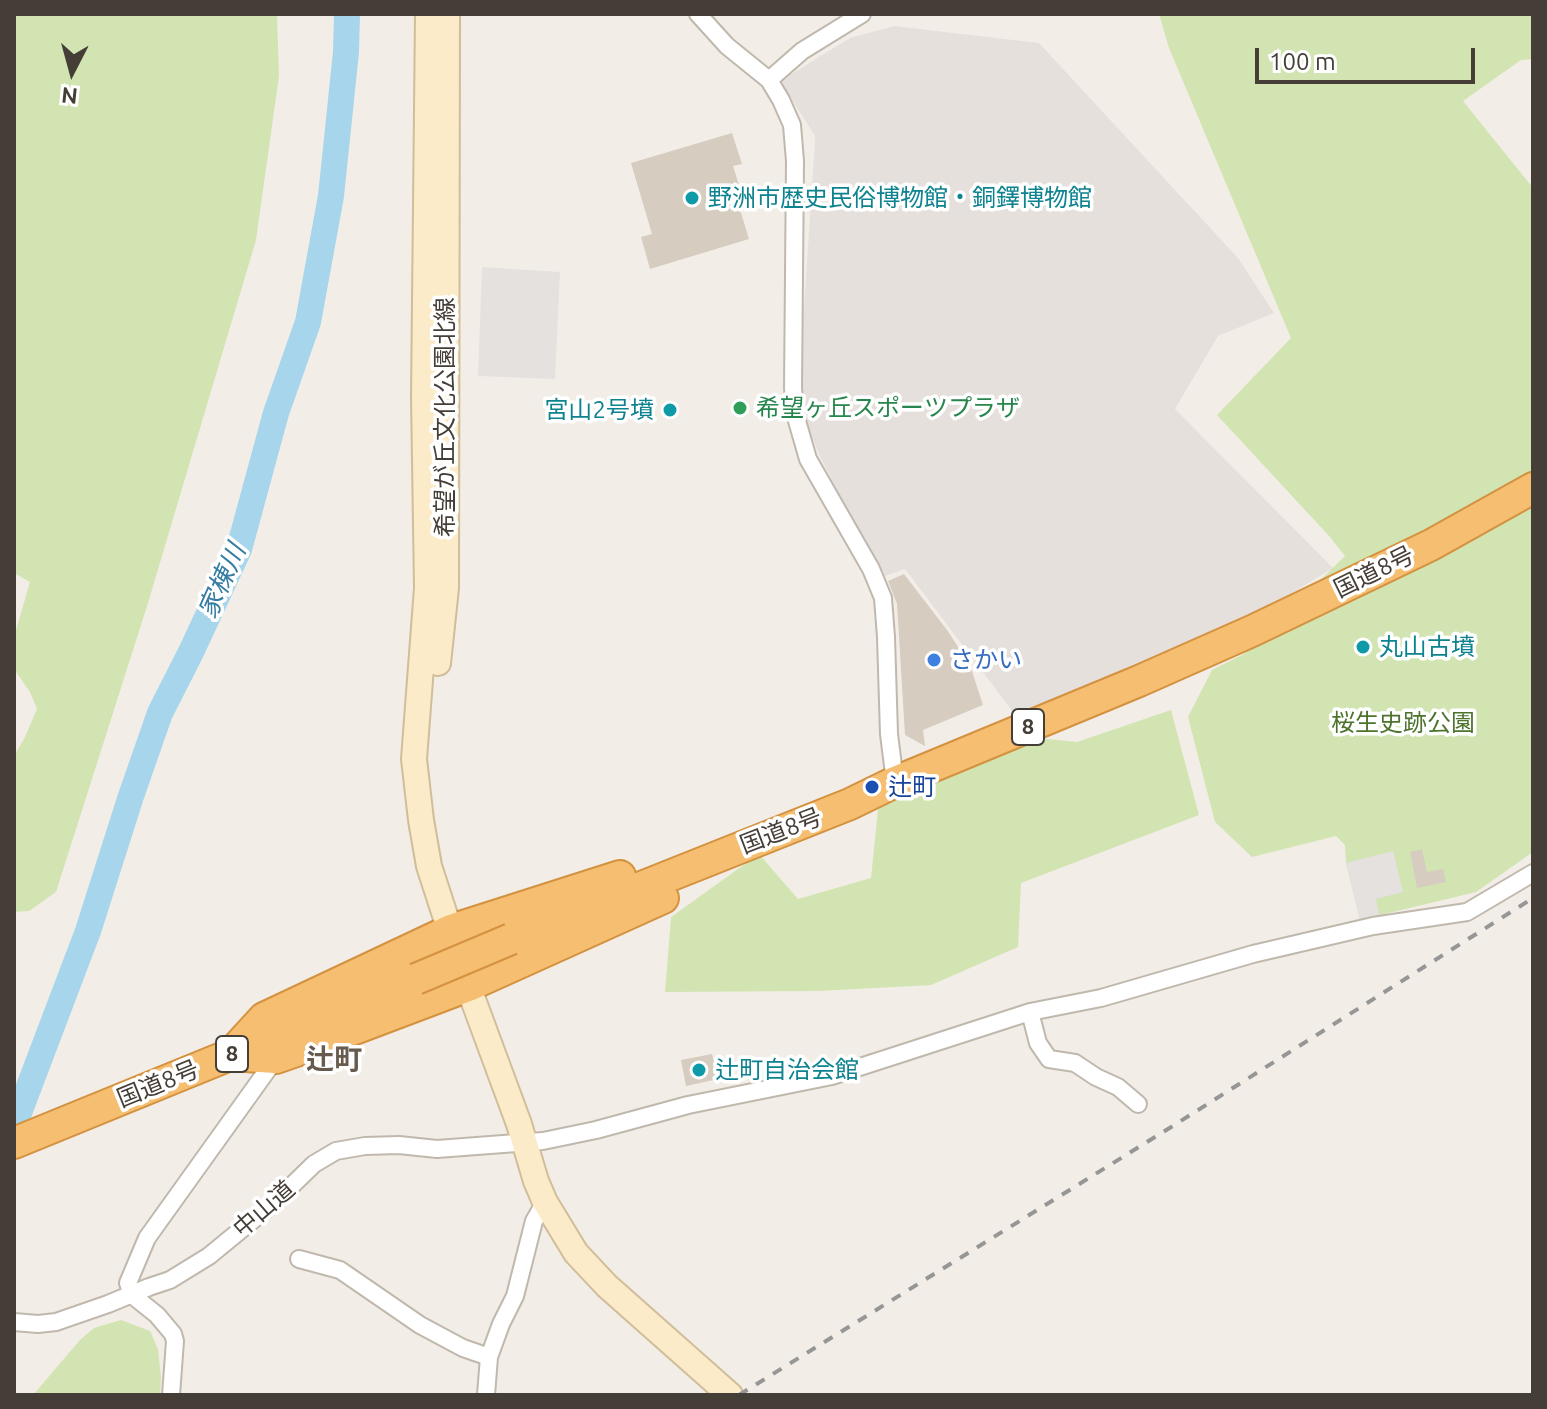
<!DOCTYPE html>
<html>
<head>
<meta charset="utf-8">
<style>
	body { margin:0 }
	#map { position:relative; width:1547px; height:1409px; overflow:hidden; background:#f2eee7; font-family:Ubuntu,sans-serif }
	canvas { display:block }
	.frame { position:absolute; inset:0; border:16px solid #453e37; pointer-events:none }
	.north { position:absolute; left:32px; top:32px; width:80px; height:80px; -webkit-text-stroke:6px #fff; paint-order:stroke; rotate:186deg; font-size:22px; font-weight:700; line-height:32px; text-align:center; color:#453e37 }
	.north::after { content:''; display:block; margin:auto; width:28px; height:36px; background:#453e37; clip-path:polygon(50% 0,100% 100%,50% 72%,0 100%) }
	.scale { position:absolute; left:1255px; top:48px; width:220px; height:36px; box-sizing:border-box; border:4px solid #453e37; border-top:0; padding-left:10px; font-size:24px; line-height:28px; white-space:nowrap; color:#453e37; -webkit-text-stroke:6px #fff; paint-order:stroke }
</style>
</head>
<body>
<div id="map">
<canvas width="1547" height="1409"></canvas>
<div class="frame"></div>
<div class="north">N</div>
<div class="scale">100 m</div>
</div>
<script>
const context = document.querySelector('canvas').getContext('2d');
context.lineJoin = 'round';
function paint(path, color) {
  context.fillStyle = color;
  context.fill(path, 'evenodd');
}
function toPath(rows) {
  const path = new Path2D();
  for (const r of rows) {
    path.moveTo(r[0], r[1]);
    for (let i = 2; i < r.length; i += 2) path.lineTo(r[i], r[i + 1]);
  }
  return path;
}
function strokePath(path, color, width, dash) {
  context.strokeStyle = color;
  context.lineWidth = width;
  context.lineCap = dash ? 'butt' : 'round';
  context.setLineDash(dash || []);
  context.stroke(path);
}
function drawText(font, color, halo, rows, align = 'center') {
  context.font = font + ' Ubuntu,"Noto Sans JP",sans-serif';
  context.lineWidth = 7;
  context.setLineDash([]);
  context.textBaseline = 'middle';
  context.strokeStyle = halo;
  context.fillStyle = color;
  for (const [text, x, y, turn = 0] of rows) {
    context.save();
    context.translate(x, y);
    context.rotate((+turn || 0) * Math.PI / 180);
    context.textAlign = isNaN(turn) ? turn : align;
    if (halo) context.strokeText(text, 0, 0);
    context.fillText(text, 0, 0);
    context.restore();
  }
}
paint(toPath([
	[894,26,1039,43,1238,258,1274,313,1218,336,1175,409,1333,568,1243,623,1016,716,905,569,880,578,819,454,804,418,799,384,815,141,815,136,780,81,850,38]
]), '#e5e0dc');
paint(toPath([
	[14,14,277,14,279,76,256,240,148,603,56,892,29,911,14,912,14,756,25,737,37,709,30,692,14,669,14,637,30,582,14,573],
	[1159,14,1533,14,1533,59,1521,60,1463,101,1533,188,1533,852,1476,892,1360,920,1346,863,1345,845,1336,836,1252,857,1215,822,1188,717,1212,670,1244,654,1345,556,1330,537,1217,415,1291,338,1169,48],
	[1171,710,1199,815,1021,883,1018,947,931,985,819,991,665,992,671,917,759,854,798,899,871,878,880,790,1047,739,1077,742],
	[121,1320,150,1331,158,1349,161,1378,160,1395,33,1395,80,1340,94,1328]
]), '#d2e4b2');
paint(toPath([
	[482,267,560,272,555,379,478,376],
	[1393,851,1403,892,1376,899,1379,915,1360,920,1346,863]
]), '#e4e1df');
strokePath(toPath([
	[14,1126,88,931,131,796,160,713,191,652,239,549,276,413,308,322,331,196,346,52,347,14]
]), '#a7d5ec', 26);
paint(toPath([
	[732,133,742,164,733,166,744,201,738,203,749,239,650,269,641,237,652,234,631,163],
	[904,574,947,630,970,665,983,705,923,730,925,746,905,735,897,604,888,581],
	[1422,849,1427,872,1443,869,1446,882,1417,888,1410,852],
	[712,1054,718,1079,686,1086,681,1060]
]), '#d6ccc0');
const street = toPath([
	[698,14,727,46,769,80,781,100,792,125,795,161,793,388,795,414,808,459,871,569,883,598,886,637,889,734,895,782],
	[769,80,802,51,862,14],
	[1030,1012,1038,1043,1049,1059,1075,1063,1096,1077,1118,1087,1138,1104],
	[299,1259,340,1270,420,1325,463,1348,489,1357],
	[14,1322,38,1324,56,1322,108,1304,149,1287,170,1280,209,1256,276,1201,314,1164,336,1151,365,1146,399,1145,437,1149,543,1141,596,1130,688,1105,832,1076,1030,1012,1101,998,1253,954,1373,926,1467,912,1533,873],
	[171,1395,175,1341,173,1334,157,1315,132,1295,128,1283,147,1238,276,1058],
	[486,1395,489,1357,501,1324,515,1296,534,1221,545,1202]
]);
const secondary = toPath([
	[428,14,424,397,427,588,414,759,421,820,429,866,468,986,519,1124,536,1181,545,1202,576,1253,607,1286,730,1395],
	[438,663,446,588,447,14]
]);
const highway = toPath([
	[511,939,850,804,895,782,1139,681,1252,631,1431,545,1533,488],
	[230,1055,264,1018,451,930,620,876],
	[230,1055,276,1058,296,1051,468,986,663,898],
	[14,1143,416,979]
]);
strokePath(street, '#c0b8ad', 20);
strokePath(secondary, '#d0bd99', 28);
strokePath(highway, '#d49240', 34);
strokePath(street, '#fff', 16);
strokePath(secondary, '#fbebc9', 24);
strokePath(highway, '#f5be70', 30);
strokePath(toPath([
	[739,1395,1176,1124,1533,898]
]), '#969696', 4, [10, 10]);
const highwayBridge = toPath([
	[416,979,511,939]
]);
strokePath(highwayBridge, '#d49240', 34, []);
strokePath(highwayBridge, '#f5be70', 30);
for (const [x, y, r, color] of [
	[692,198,8,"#0f9aa8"],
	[740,408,8,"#2e9e5b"],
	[670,410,8,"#0f9aa8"],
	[1363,647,8,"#0f9aa8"],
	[934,660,8,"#3f7fe0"],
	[872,787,8,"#1a4fb4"],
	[699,1070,8,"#0f9aa8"]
]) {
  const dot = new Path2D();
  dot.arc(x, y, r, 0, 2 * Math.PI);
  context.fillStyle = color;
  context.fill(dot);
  strokePath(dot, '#fff', 3);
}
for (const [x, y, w] of [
	[1028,727,32],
	[232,1054,32]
]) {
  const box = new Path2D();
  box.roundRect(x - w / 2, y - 18, w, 36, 6);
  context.fillStyle = '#fff';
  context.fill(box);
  strokePath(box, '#453e37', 2);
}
drawText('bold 22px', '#453e37', null, [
	["8",1028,727],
	["8",232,1054]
]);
drawText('24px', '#0d838f', '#fff', [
	["野洲市歴史民俗博物館・銅鐸博物館",708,198],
	["宮山2号墳",654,410,"right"],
	["丸山古墳",1379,647],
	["辻町自治会館",715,1070]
], 'left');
drawText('24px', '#27864d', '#fff', [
	["希望ヶ丘スポーツプラザ",756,408]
], 'left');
drawText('24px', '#453e37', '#fff', [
	["希望が丘文化公園北線",445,417,-90],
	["国道8号",1374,572,-26],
	["国道8号",781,831,-21],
	["国道8号",158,1084,-22],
	["中山道",264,1209,-41]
]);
drawText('24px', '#366cbe', '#fff', [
	["さかい",950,660]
], 'left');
drawText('24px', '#4d732d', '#fff', [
	["桜生史跡公園",1403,723]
]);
drawText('24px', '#164399', '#fff', [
	["辻町",888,787]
], 'left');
drawText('italic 26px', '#347ca2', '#fff', [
	["家棟川",222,581,-66]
]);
drawText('bold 28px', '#675b4e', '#fff', [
	["辻町",334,1060]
]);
</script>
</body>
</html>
